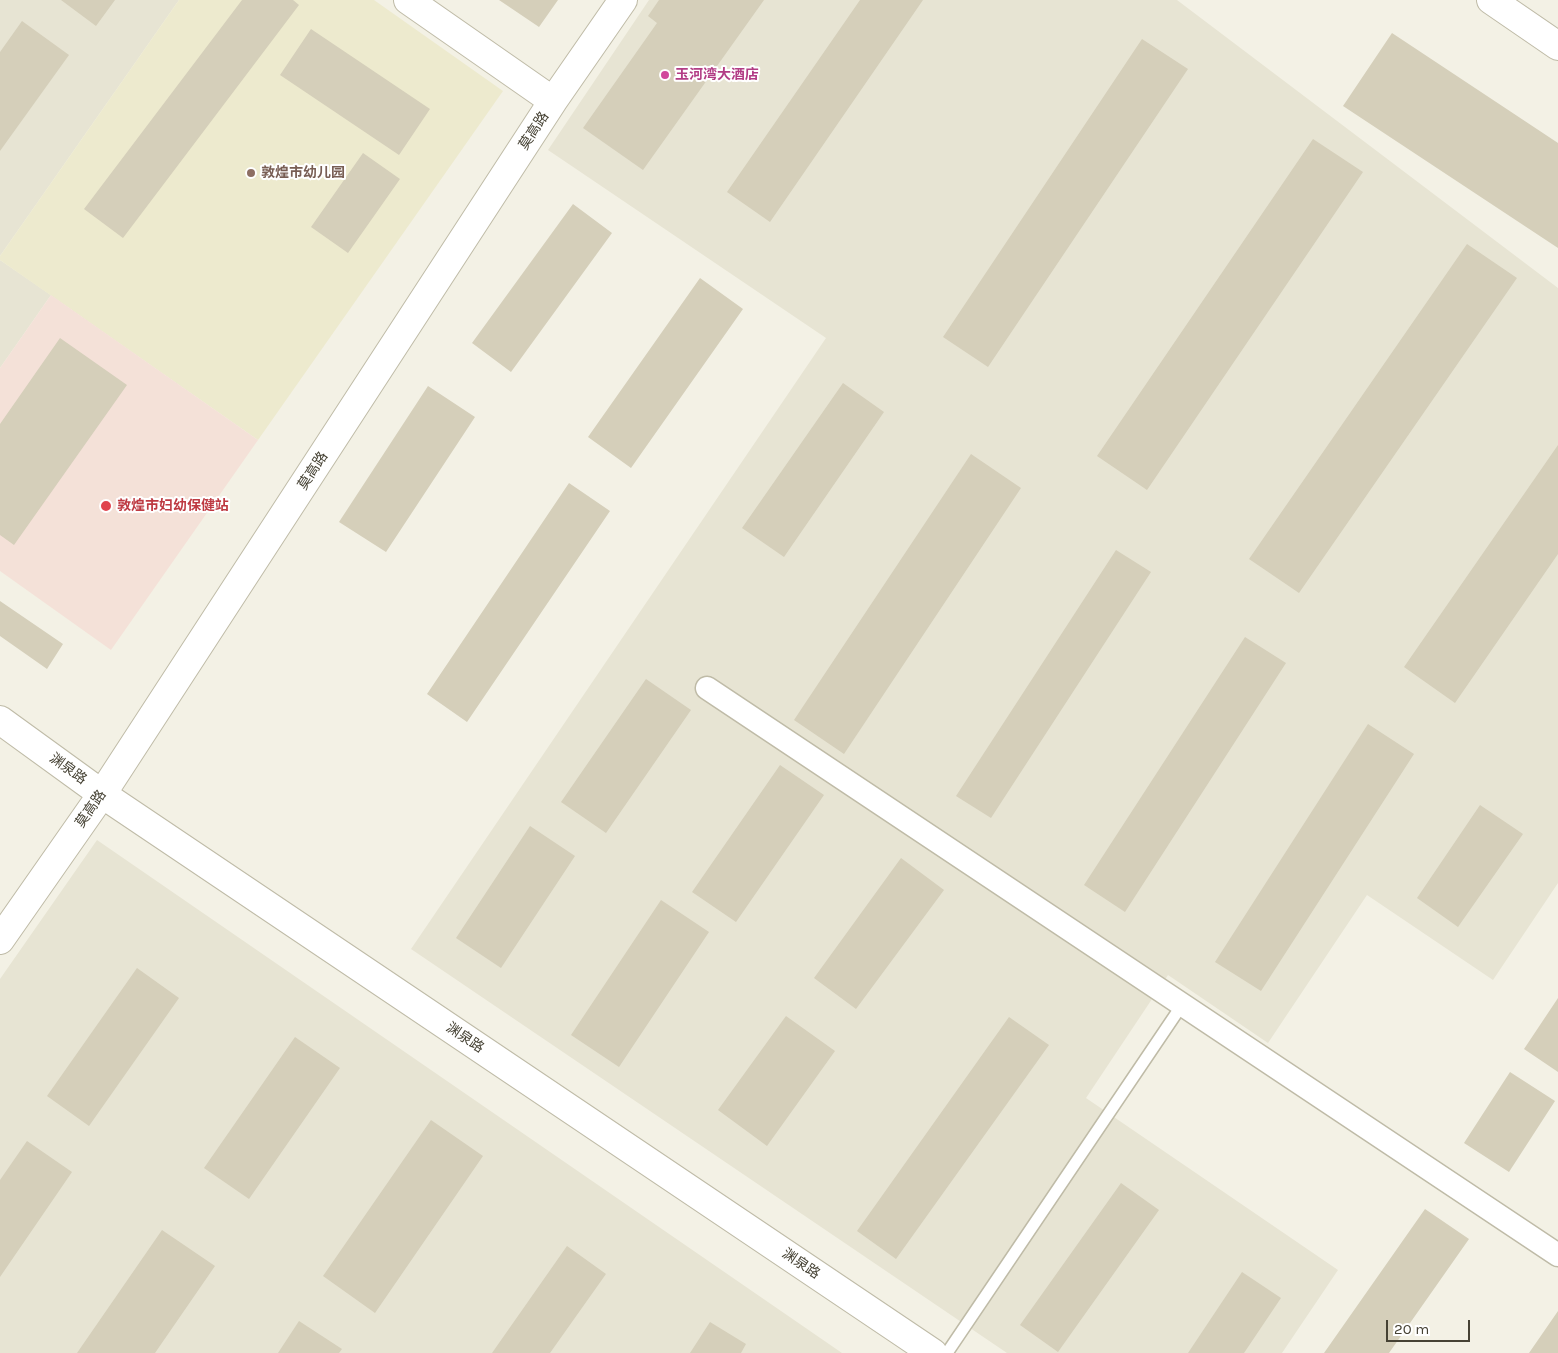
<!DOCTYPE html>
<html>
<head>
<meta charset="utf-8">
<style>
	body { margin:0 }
	#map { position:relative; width:1558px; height:1353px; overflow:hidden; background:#f3f1e5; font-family:Karla,sans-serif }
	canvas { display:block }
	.scale { position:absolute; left:1386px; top:1320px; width:84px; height:22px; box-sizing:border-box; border:2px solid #464234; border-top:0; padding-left:6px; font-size:15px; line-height:18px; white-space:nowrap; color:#464234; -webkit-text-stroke:4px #fff; paint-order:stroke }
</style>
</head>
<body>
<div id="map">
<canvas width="1558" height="1353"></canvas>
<div class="scale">20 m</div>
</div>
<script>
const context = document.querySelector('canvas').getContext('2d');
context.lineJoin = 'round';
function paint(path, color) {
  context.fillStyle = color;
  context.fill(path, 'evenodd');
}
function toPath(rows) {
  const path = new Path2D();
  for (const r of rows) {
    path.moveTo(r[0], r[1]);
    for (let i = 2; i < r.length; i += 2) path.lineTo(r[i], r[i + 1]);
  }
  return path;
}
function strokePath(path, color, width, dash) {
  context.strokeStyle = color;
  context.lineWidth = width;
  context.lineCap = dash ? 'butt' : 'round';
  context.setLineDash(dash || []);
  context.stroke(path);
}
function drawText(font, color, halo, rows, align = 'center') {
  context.font = font + ' Karla,"Noto Sans SC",sans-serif';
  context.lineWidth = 4;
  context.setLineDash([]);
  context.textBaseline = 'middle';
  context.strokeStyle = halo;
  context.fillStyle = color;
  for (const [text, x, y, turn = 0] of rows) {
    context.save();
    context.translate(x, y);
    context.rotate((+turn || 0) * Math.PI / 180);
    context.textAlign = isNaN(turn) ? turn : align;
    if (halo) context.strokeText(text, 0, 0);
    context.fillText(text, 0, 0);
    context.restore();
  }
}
paint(toPath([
	[0,0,179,0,0,256],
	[649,0,1177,0,1558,288,1558,883,1493,980,1367,895,1268,1043,1168,975,1086,1098,1338,1270,1282,1353,1007,1353,411,949,826,338,548,150],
	[0,260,51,295,0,368],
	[97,840,842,1353,0,1353,0,979]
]), '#e7e4d3');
paint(toPath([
	[179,0,374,0,503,91,258,440,0,260,0,256]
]), '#edeace');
paint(toPath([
	[51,295,258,440,111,650,0,571,0,368]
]), '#f4e1d8');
paint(toPath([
	[61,0,115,0,96,26],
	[242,0,293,0,299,5,123,238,84,209],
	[499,0,558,0,539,27],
	[659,0,764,0,643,170,583,128,657,23,648,16],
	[860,0,923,0,770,222,727,192],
	[22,21,69,55,0,151,0,52],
	[311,29,430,109,399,155,280,75],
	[1392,33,1558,143,1558,248,1343,106],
	[1142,39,1188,69,988,367,943,337],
	[1313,139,1363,172,1147,490,1097,456],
	[363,153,400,179,348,253,311,227],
	[573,204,612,233,511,372,472,343],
	[1467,244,1517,278,1299,593,1249,559],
	[700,278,743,309,631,468,588,437],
	[60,338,127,385,14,545,0,535,0,424],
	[843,383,884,412,784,557,742,528],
	[428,386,475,417,386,552,339,522],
	[1558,445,1558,554,1455,703,1404,667],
	[971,454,1021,488,844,754,794,720],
	[569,483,610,511,467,722,427,694],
	[1116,550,1151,572,991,818,956,796],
	[0,601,63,644,47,669,0,636],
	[1245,637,1286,663,1125,912,1084,885],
	[646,679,691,710,606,833,561,802],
	[1368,724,1414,754,1261,991,1215,962],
	[780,765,824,795,736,922,692,892],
	[1480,805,1523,834,1458,927,1417,898],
	[530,826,575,856,501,968,456,938],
	[901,858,944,890,856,1009,814,978],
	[661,900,709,932,619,1067,571,1035],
	[137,968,179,998,89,1126,47,1096],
	[1558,998,1558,1072,1524,1049],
	[786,1016,835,1051,767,1146,718,1110],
	[1009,1017,1049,1045,896,1259,857,1231],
	[295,1037,340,1068,249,1199,204,1168],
	[1510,1072,1555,1101,1509,1172,1464,1143],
	[431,1120,483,1156,375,1313,323,1276],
	[27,1141,72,1172,0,1277,0,1180],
	[1121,1183,1159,1210,1058,1352,1020,1325],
	[1425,1209,1469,1239,1389,1353,1324,1353],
	[162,1230,215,1266,155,1353,77,1353],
	[567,1246,606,1274,550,1353,492,1353],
	[1242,1272,1281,1298,1244,1353,1188,1353],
	[1558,1311,1558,1353,1529,1353],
	[299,1321,342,1349,339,1353,278,1353],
	[710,1322,746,1344,741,1353,690,1353]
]), '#d5cfba');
const service = toPath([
	[947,1353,1182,1005]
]);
const minor = toPath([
	[707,688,1558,1255]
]);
const tertiary = toPath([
	[408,0,553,101],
	[1491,0,1558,46],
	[0,720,102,794,933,1353],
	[0,940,102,794,553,101,623,0]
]);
strokePath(service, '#bfbba7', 14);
strokePath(minor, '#bfbba7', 25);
strokePath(tertiary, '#bfbba7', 30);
strokePath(service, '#fff', 11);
strokePath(minor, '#fff', 22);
strokePath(tertiary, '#fff', 28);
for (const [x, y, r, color] of [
	[665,75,5,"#d1479c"],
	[251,173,5,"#8d6e63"],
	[106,506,6,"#e0444e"]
]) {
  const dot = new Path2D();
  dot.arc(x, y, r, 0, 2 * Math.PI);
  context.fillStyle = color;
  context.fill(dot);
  strokePath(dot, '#fff', 2);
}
drawText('bold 14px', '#b23c85', '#fff', [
	["玉河湾大酒店",675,75]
], 'left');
drawText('14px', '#464234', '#fff', [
	["莫高路",534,131,-57],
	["莫高路",313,471,-57],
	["渊泉路",68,769,36],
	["莫高路",91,809,-55],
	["渊泉路",465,1038,34],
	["渊泉路",801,1264,34]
]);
drawText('bold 14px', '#785e54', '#fff', [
	["敦煌市幼儿园",261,173]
], 'left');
drawText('bold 14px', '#be3a42', '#fff', [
	["敦煌市妇幼保健站",117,506]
], 'left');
</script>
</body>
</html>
